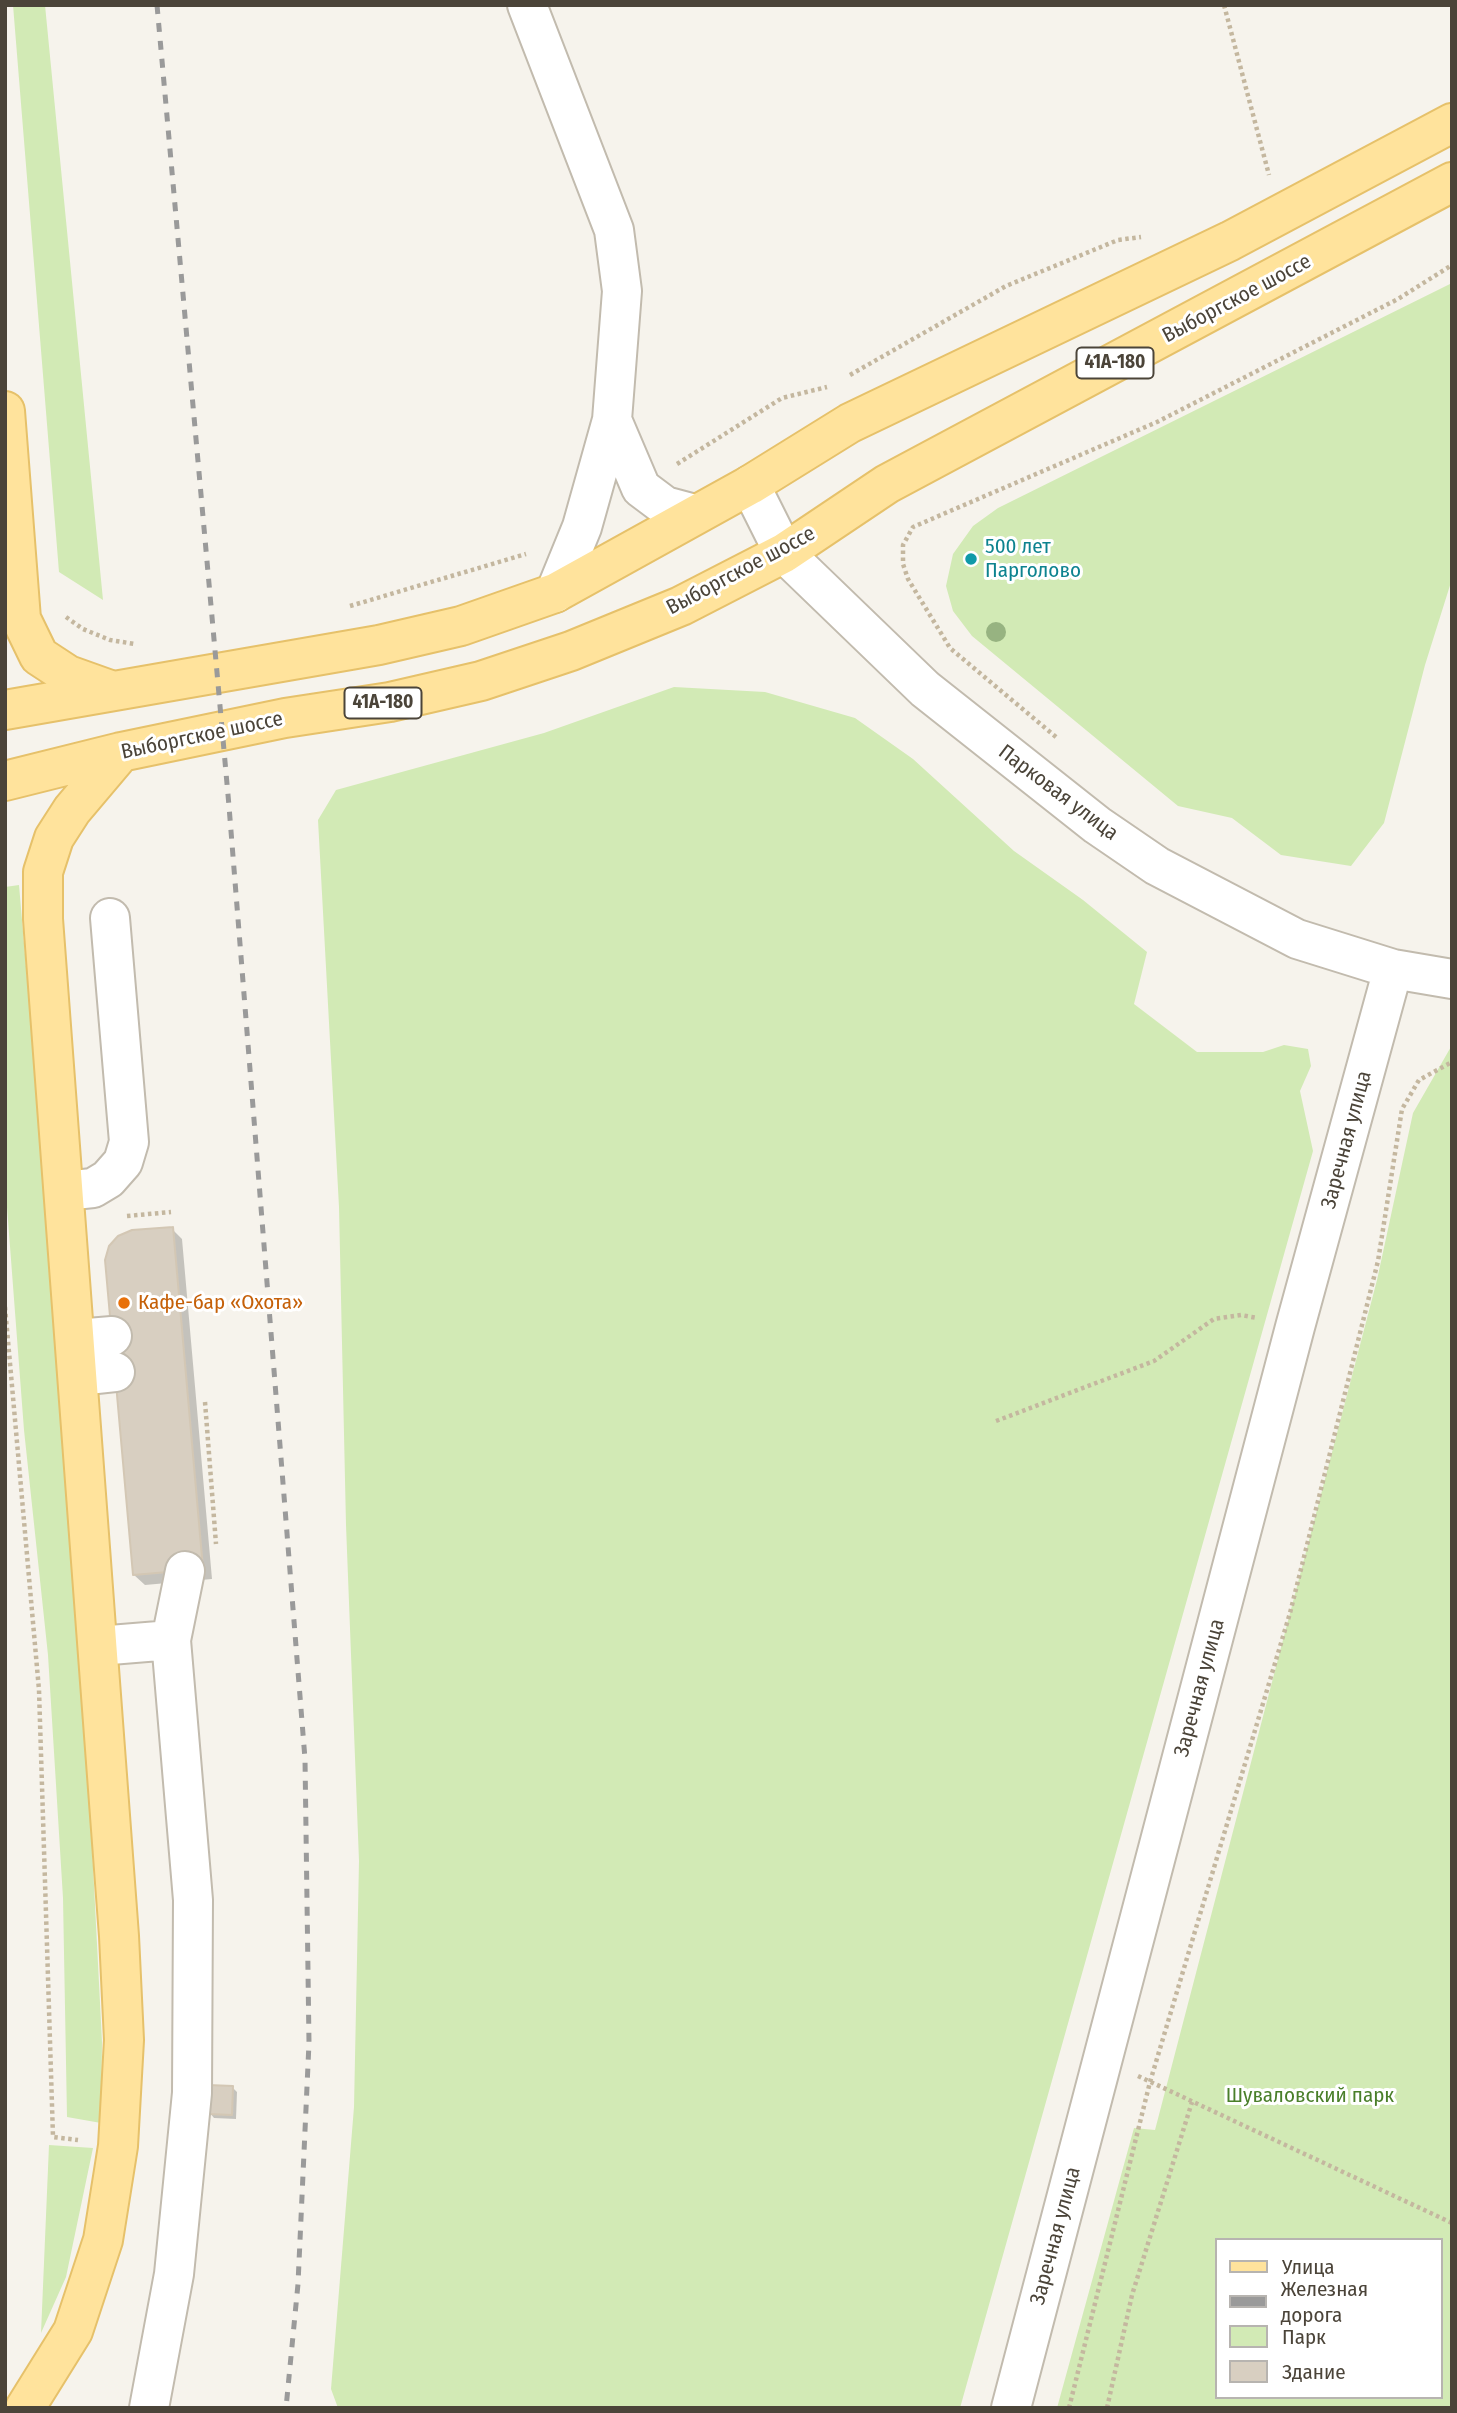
<!DOCTYPE html>
<html>
<head>
<meta charset="utf-8">
<style>
	body { margin:0 }
	#map { position:relative; width:1457px; height:2413px; overflow:hidden; background:#f6f3ec; font-family:"Fira Sans Condensed",sans-serif }
	canvas { display:block }
	.frame { position:absolute; inset:0; border:7px solid #4b4439; pointer-events:none }
	.legend { position:absolute; left:1215px; top:2238px; width:228px; height:161px; box-sizing:border-box; background:#fff; border:2px solid #b7b4b0; margin:0; padding:9px 12px; list-style:none; font-size:21px; color:#4b4439 }
	.legend li { display:flex; align-items:center; gap:14px; height:35px }
	.legend b { width:35px; border:2px solid #b7b4b0 }
</style>
</head>
<body>
<div id="map">
<canvas width="1457" height="2413"></canvas>
<div class="frame"></div>
<ul class="legend">
<li><b style="height:9px;background:#ffe39c"></b>Улица</li>
<li><b style="height:9px;background:#9a9a9a"></b>Железная дорога</li>
<li><b style="height:19px;background:#d2eab5"></b>Парк</li>
<li><b style="height:19px;background:#d8cfc1"></b>Здание</li>
</ul>
</div>
<script>
const context = document.querySelector('canvas').getContext('2d');
context.lineJoin = 'round';
function paint(path, color) {
  context.fillStyle = color;
  context.fill(path, 'evenodd');
}
function toPath(rows) {
  const path = new Path2D();
  for (const r of rows) {
    path.moveTo(r[0], r[1]);
    for (let i = 2; i < r.length; i += 2) path.lineTo(r[i], r[i + 1]);
  }
  return path;
}
function strokePath(path, color, width, dash) {
  context.strokeStyle = color;
  context.lineWidth = width;
  context.lineCap = dash ? 'butt' : 'round';
  context.setLineDash(dash || []);
  context.stroke(path);
}
function drawText(font, color, halo, rows, align = 'center') {
  context.font = font + ' "Fira Sans Condensed",sans-serif';
  context.lineWidth = 6;
  context.setLineDash([]);
  context.textBaseline = 'middle';
  context.strokeStyle = halo;
  context.fillStyle = color;
  for (const [text, x, y, turn = 0] of rows) {
    context.save();
    context.translate(x, y);
    context.rotate((+turn || 0) * Math.PI / 180);
    context.textAlign = isNaN(turn) ? turn : align;
    if (halo) context.strokeText(text, 0, 0);
    context.fillText(text, 0, 0);
    context.restore();
  }
}
paint(toPath([
	[13,5,45,5,103,600,59,572],
	[1452,283,1452,579,1425,665,1384,823,1351,866,1281,855,1232,818,1178,806,972,636,953,611,946,586,953,554,973,526,998,508],
	[674,687,765,692,855,718,913,759,1014,851,1083,900,1147,952,1134,1004,1197,1052,1263,1052,1284,1045,1308,1049,1311,1066,1300,1091,1313,1151,960,2408,338,2408,331,2389,354,2107,359,1861,346,1525,339,1207,318,820,336,790,544,733],
	[19,885,58,1339,90,1807,102,2042,101,2123,67,2117,63,1898,48,1655,24,1430,5,1181,5,887],
	[1452,1045,1452,2408,1057,2408,1134,2128,1155,2130,1377,1280,1413,1113],
	[1217,2240,1441,2240,1441,2397,1217,2397],
	[49,2145,93,2148,66,2277,41,2333]
]), '#d2eab5');
paint(toPath([
	[172,1229,182,1239,212,1579,145,1585,134,1575],
	[232,2087,237,2092,236,2119,214,2118,210,2113]
]), '#0003');
const building = toPath([
	[173,1227,203,1569,133,1575,105,1260,109,1246,118,1236,132,1230,173,1227],
	[208,2085,233,2086,232,2115,208,2114,208,2085]
]);
paint(building, '#d8cfc1');
strokePath(building, '#d3c7b4', 2);
const minor = toPath([
	[527,5,614,230,622,291,612,420,582,527,555,593],
	[612,420,641,488,665,506,695,514],
	[750,485,784,553,925,689,1097,825,1157,866,1297,939,1393,969,1452,979],
	[64,1191,93,1188,108,1179,123,1162,129,1142,110,918],
	[76,1339,112,1336],
	[78,1376,115,1372],
	[98,1646,171,1640],
	[149,2408,174,2274,192,2093,193,1900,171,1640,185,1571],
	[1011,2408,1295,1327,1393,969]
]);
const major = toPath([
	[5,411,21,619,39,656,68,675,110,690],
	[5,710,379,645,461,626,555,593,750,485,850,423,1230,241,1452,123],
	[5,781,121,752,285,718,390,702,481,681,571,651,681,606,784,553,887,484,1452,182],
	[25,2408,73,2331,103,2240,118,2146,124,2040,119,1936,43,919,43,872,54,838,72,810,121,752]
]);
strokePath(minor, '#c2bbae', 42);
strokePath(major, '#e6c16a', 42);
strokePath(toPath([
	[1224,5,1269,175],
	[850,375,1006,286,1118,240,1141,237],
	[677,464,782,398,827,387],
	[350,606,526,554],
	[66,617,83,629,110,640,135,644],
	[1056,737,950,648,908,579,903,564,903,545,913,527,1157,422,1398,299,1452,265],
	[127,1216,171,1212],
	[5,1307,39,1690,53,2137,78,2140],
	[205,1402,216,1544],
	[996,1421,1154,1361,1214,1319,1241,1315,1257,1318],
	[1138,2076,1452,2223],
	[1069,2408,1150,2082,1290,1613,1378,1261,1402,1109,1419,1080,1452,1062],
	[1107,2408,1132,2295,1192,2102]
]), '#c4b79f', 4.5, [3.5, 3.5]);
strokePath(minor, '#fff', 38);
strokePath(major, '#ffe39c', 38);
strokePath(toPath([
	[157,5,229,806,305,1759,309,2043,298,2284,286,2408]
]), '#9a9a9a', 5, [9, 9]);
context.fillStyle = '#97b381';
for (const [x, y] of [
	[996,632]
]) {
  context.beginPath();
  context.arc(x, y, 10, 0, 2 * Math.PI);
  context.fill();
}
for (const [x, y, r, color] of [
	[971,559,7,"#0f9aa8"],
	[124,1303,7,"#e8710a"]
]) {
  const dot = new Path2D();
  dot.arc(x, y, r, 0, 2 * Math.PI);
  context.fillStyle = color;
  context.fill(dot);
  strokePath(dot, '#fff', 2.5);
}
for (const [x, y, w] of [
	[1115,363,77],
	[383,703,77]
]) {
  const box = new Path2D();
  box.roundRect(x - w / 2, y - 15.5, w, 31, 5);
  context.fillStyle = '#fff';
  context.fill(box);
  strokePath(box, '#4b4439', 2);
}
drawText('bold 19px', '#4b4439', null, [
	["41А-180",1115,363],
	["41А-180",383,703]
]);
drawText('21px', '#4b4439', '#fff', [
	["Выборгское шоссе",1237,299,-28],
	["Выборгское шоссе",741,571,-28],
	["Выборгское шоссе",202,736,-12],
	["Парковая улица",1058,793,37],
	["Заречная улица",1347,1140,-75],
	["Заречная улица",1200,1688,-75],
	["Заречная улица",1056,2236,-75]
]);
drawText('21px', '#0d838f', '#fff', [
	["500 лет",985,547],
	["Парголово",985,571]
], 'left');
drawText('21px', '#c56008', '#fff', [
	["Кафе-бар «Охота»",138,1303]
], 'left');
drawText('21px', '#4a7f2a', '#fff', [
	["Шуваловский парк",1310,2096]
]);
</script>
</body>
</html>
